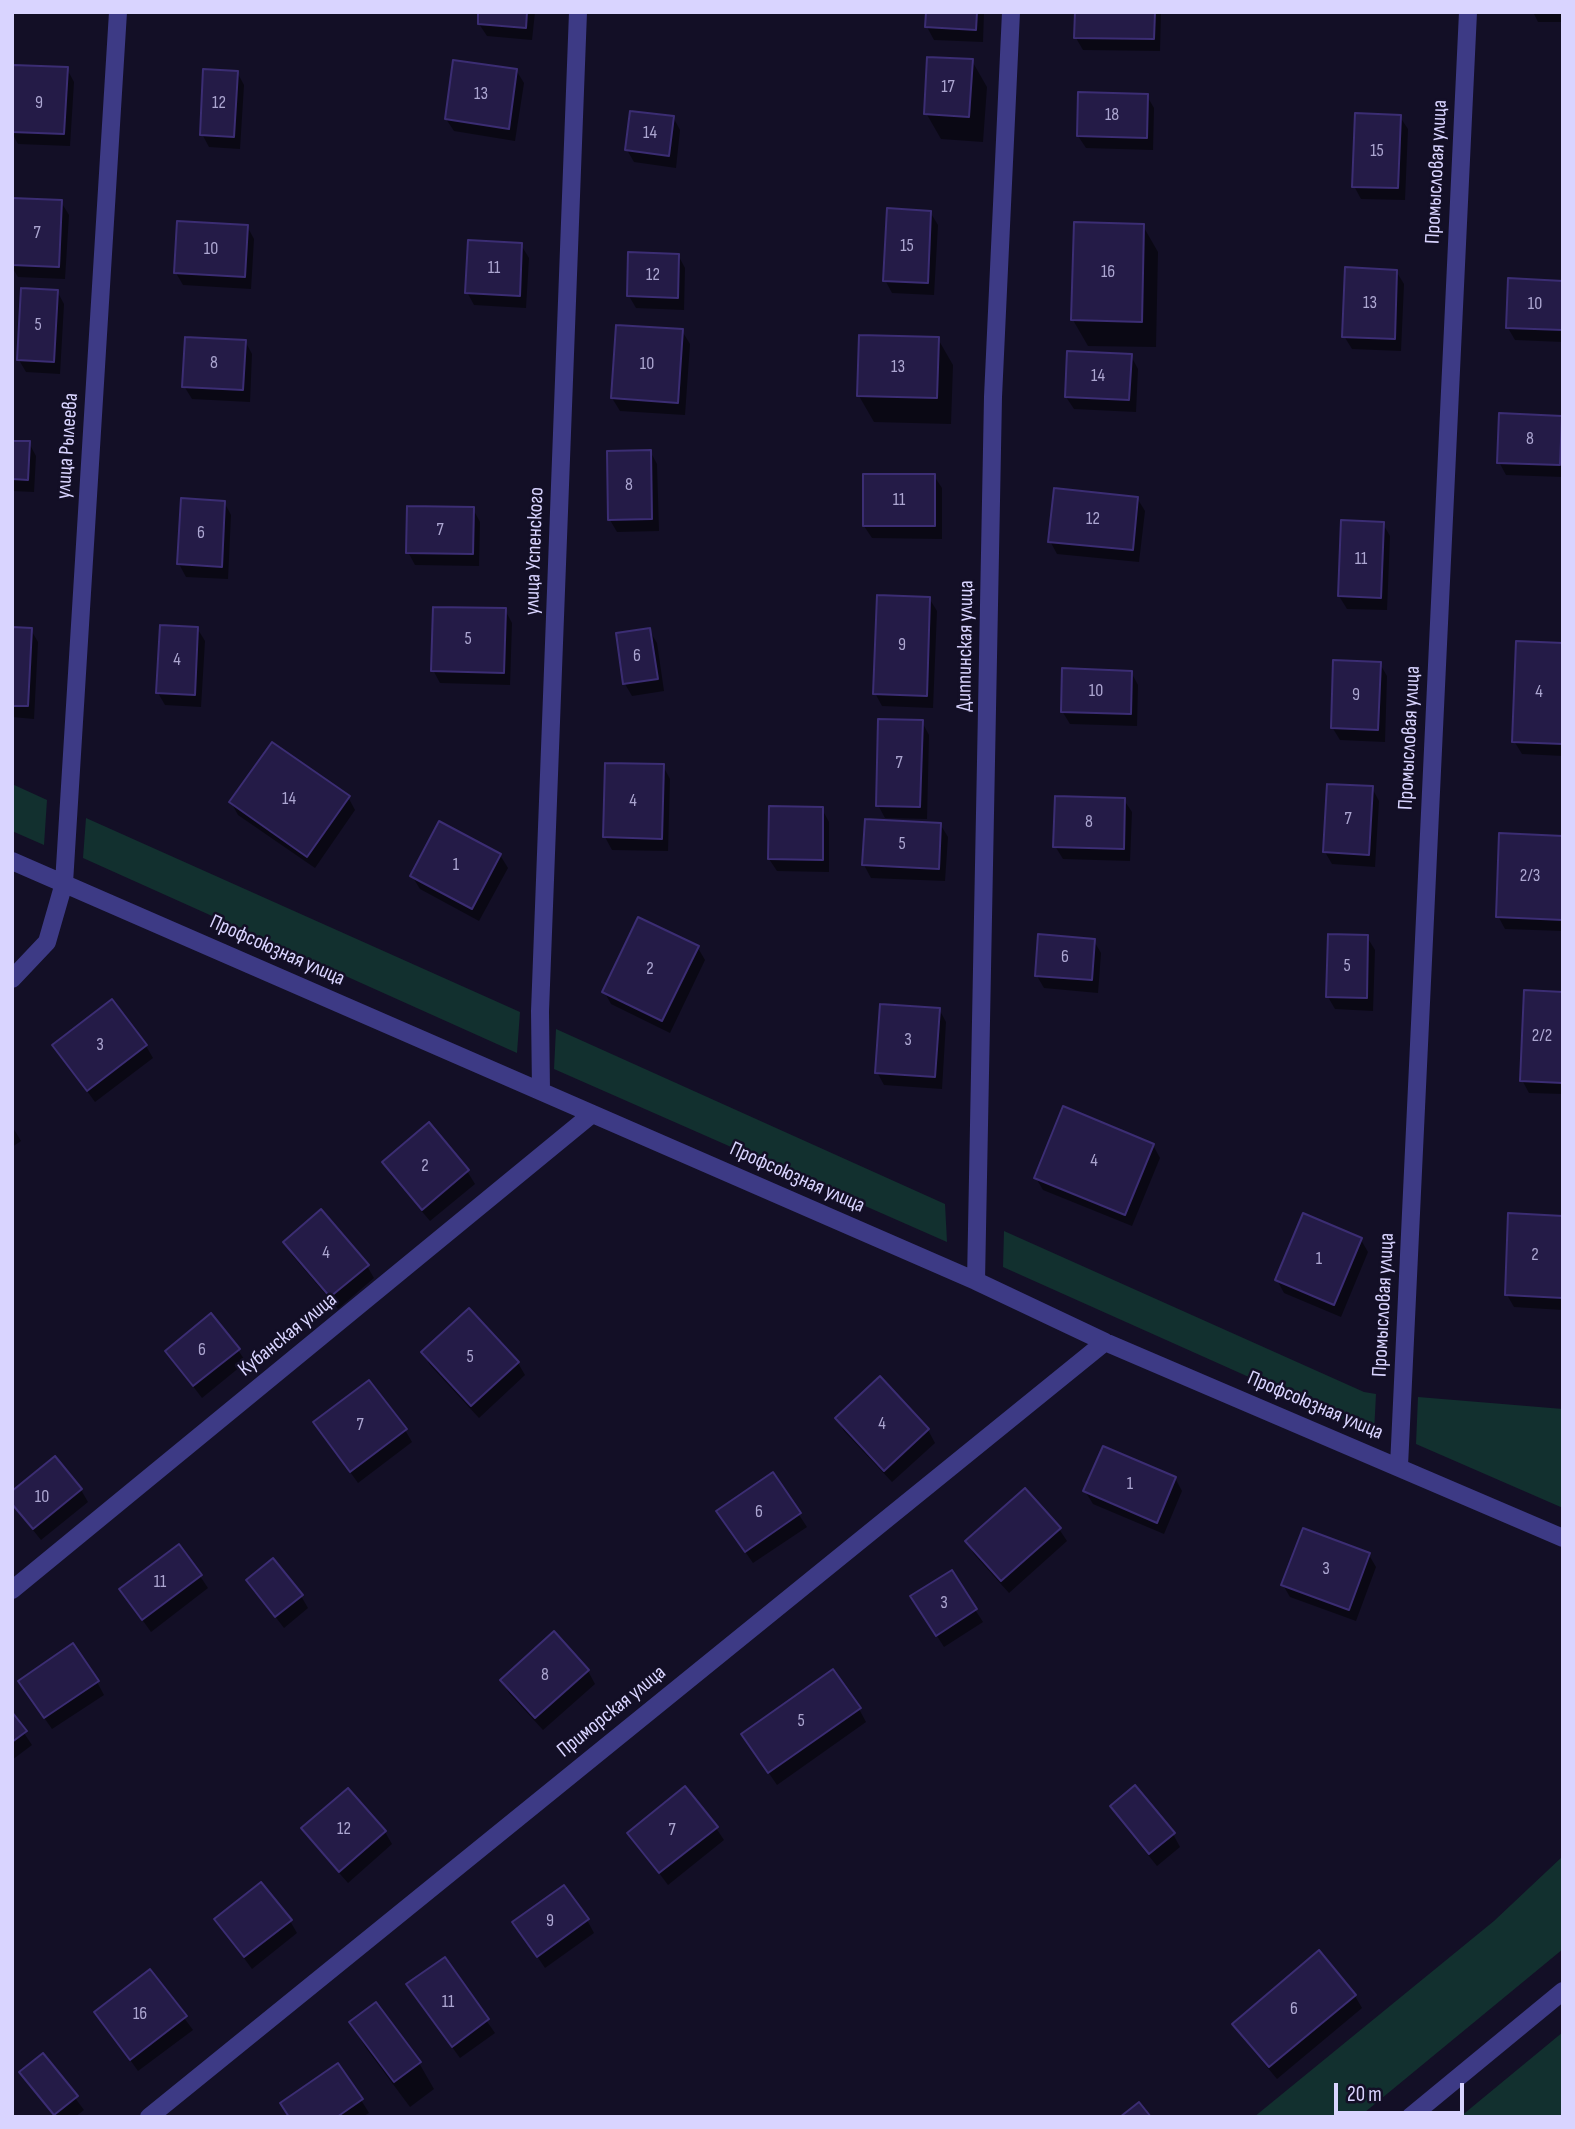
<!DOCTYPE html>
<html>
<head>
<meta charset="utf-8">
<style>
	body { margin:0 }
	#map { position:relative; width:1575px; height:2129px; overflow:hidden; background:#130f26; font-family:"Sofia Sans Condensed",sans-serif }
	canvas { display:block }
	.frame { position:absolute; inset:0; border:14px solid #d9d4ff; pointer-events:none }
	.scale { position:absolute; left:1334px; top:2083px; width:130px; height:32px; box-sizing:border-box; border:4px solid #d9d4ff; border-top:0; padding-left:9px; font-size:21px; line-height:24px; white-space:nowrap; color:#d9d4ff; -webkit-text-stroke:5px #130f26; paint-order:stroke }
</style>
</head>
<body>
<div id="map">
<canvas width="1575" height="2129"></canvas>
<div class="frame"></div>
<div class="scale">20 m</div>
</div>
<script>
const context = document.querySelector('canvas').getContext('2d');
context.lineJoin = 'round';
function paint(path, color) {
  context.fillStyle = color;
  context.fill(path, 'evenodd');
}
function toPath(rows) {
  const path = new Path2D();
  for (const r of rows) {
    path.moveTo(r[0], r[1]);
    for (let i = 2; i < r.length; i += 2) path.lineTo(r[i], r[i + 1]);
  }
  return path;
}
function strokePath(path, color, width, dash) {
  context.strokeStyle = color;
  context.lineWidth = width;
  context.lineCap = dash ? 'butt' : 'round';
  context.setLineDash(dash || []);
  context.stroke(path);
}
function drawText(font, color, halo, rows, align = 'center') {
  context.font = font + ' "Sofia Sans Condensed",sans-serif';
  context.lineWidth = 5;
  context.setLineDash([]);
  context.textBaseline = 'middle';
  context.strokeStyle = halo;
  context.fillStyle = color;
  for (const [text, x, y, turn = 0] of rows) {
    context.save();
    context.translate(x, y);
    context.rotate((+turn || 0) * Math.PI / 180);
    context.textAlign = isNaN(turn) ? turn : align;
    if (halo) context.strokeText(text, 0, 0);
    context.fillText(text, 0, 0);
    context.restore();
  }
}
paint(toPath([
	[12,784,47,800,44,845,12,831],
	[86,818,520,1012,517,1053,83,858],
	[556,1029,945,1204,947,1242,554,1069],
	[1004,1231,1364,1392,1376,1394,1374,1433,1003,1267],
	[1418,1397,1563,1409,1563,1508,1416,1444],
	[1563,1856,1563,1949,1359,2117,1254,2117,1494,1921],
	[1563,2032,1563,2117,1460,2117]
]), '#12302f');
paint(toPath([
	[480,12,535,12,532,40,487,36,479,24],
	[928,12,984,12,983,42,934,40,927,27],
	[1076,12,1161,12,1160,51,1083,50,1076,38],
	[1533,12,1563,12,1563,22,1538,22],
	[972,61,987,87,983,142,941,139,926,113],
	[14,66,67,69,74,82,70,146,18,144,12,133],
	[516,70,524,83,515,141,454,131,446,119],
	[237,72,244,85,240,149,209,147,202,134],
	[1147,96,1154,108,1153,150,1086,148,1078,136],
	[673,117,680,130,676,168,634,162,627,150],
	[1400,117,1408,129,1405,200,1361,199,1354,186],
	[61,202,69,215,65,279,18,277,12,267,12,230],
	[930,212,938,225,934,295,892,293,885,280],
	[247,226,254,239,251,289,183,285,176,273],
	[1143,226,1158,252,1156,347,1088,346,1073,320],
	[521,245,529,258,526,308,474,305,467,292],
	[678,255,685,268,684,310,636,308,629,296],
	[1396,271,1404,284,1401,351,1352,349,1344,336],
	[1563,283,1563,342,1515,340,1508,328],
	[57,291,64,304,60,374,26,372,19,360],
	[682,331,690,344,685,415,620,411,612,398],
	[938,339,953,365,951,424,874,422,859,396],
	[245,341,252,354,250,402,192,399,184,386],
	[1131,356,1138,369,1136,412,1074,409,1066,397],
	[1561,418,1563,477,1506,475,1499,462],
	[12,442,29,443,36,456,34,492,12,491],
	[650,451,657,464,659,531,617,532,610,520],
	[934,476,942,488,942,539,872,538,864,526],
	[1137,498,1145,511,1139,562,1057,554,1050,541],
	[224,502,231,515,228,579,186,577,179,564],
	[473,509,480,522,479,566,415,565,408,552],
	[1383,524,1390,536,1387,610,1347,609,1339,596],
	[929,598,937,611,933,708,882,706,875,693],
	[505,610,512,623,510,685,440,683,433,670],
	[197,628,205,641,201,707,165,705,158,693],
	[12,629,31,630,38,642,34,719,12,717],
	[649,630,657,643,664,691,632,696,625,684,618,634],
	[1563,644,1563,756,1522,754,1514,741],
	[1380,664,1387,676,1385,742,1340,740,1332,727],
	[1131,672,1138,685,1137,726,1070,724,1062,711],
	[922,722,929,735,927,819,885,818,878,805],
	[663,766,670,779,668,851,612,850,605,837],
	[1372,788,1379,801,1375,867,1332,864,1325,852],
	[348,797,355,810,315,868,238,815,231,802],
	[1124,800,1132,812,1130,861,1063,859,1055,846],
	[822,809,829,822,829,872,777,871,769,859],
	[940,824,948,837,945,881,871,878,864,865],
	[1563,837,1563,931,1505,929,1498,916],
	[500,855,508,868,479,921,420,889,412,876],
	[1367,937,1375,950,1373,1011,1335,1009,1328,997],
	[1094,941,1101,953,1098,993,1044,988,1037,976],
	[698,948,705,960,670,1033,611,1004,604,991],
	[1563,994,1563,1094,1529,1093,1522,1080],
	[939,1009,946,1022,942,1089,884,1085,877,1072],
	[54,1045,146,1046,153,1058,95,1102],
	[428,1125,467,1171,475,1184,430,1221,391,1175,384,1163],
	[12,1126,21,1141,12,1147],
	[1153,1145,1160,1158,1132,1226,1043,1190,1036,1178],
	[1563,1217,1563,1310,1514,1307,1507,1295],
	[1361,1240,1368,1252,1341,1317,1284,1293,1277,1280],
	[285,1242,367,1266,374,1278,338,1309,292,1255],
	[238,1350,246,1362,202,1398,167,1352],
	[423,1353,518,1363,525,1375,479,1418,430,1365],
	[880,1379,928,1430,935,1443,892,1482,844,1431,837,1418],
	[315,1423,405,1430,412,1442,358,1483],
	[773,1475,807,1527,753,1563,726,1524],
	[1175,1478,1182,1491,1164,1534,1093,1504,1085,1491],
	[81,1490,88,1502,41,1540,12,1504],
	[1059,1529,1067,1541,1009,1593,974,1554,967,1542],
	[1369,1555,1376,1567,1356,1621,1290,1597,1283,1585],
	[951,1572,983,1622,944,1647,920,1609],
	[200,1576,208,1588,151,1632,121,1590],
	[248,1581,301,1596,308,1608,284,1628],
	[554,1633,588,1671,595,1684,543,1730,509,1693,502,1680],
	[97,1682,104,1695,52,1729,27,1693],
	[859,1709,866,1722,777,1785,751,1747],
	[12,1715,32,1745,12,1760],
	[1112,1807,1173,1834,1180,1847,1157,1866,1119,1819],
	[304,1828,385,1832,392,1844,348,1883,311,1841],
	[716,1828,724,1840,668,1885,629,1833],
	[216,1920,290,1921,297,1933,252,1969],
	[587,1920,594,1933,545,1968,514,1922],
	[444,1960,495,2033,460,2058,416,1997],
	[150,1972,193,2030,138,2071,96,2012],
	[1355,1996,1362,2008,1277,2079,1242,2037,1234,2024],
	[351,2023,419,2063,434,2089,410,2107,366,2048],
	[43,2055,84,2110,75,2117,54,2117,21,2073],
	[361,2100,369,2113,362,2117,290,2117]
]), '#0007');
const building = toPath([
	[478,12,527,12,526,28,478,24,478,12],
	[926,12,977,12,976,30,925,27,926,12],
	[1075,12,1155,12,1154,39,1074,38,1075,12],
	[927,57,973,59,969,117,924,114,927,57],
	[453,60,517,69,509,129,445,119,453,60],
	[13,65,68,67,64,134,12,132,13,65],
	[203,69,238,71,234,137,200,135,203,69],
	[1078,92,1148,94,1147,138,1077,136,1078,92],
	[630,111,674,116,669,156,625,150,630,111],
	[1355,113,1401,115,1398,188,1352,187,1355,113],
	[12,198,62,200,59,267,12,265,12,198],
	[887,208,931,211,928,283,883,281,887,208],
	[177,221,248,225,245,277,174,273,177,221],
	[1074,222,1144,224,1142,322,1071,320,1074,222],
	[468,240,522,243,520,296,465,293,468,240],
	[628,252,679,254,678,298,627,296,628,252],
	[1345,267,1397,270,1395,339,1342,337,1345,267],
	[1508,278,1563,281,1563,330,1506,328,1508,278],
	[21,288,58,290,54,362,17,360,21,288],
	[616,325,683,329,678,403,611,398,616,325],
	[859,335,939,337,937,398,857,396,859,335],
	[185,337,246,340,243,390,182,387,185,337],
	[1067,351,1132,354,1129,400,1065,397,1067,351],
	[1499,413,1562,416,1560,465,1497,463,1499,413],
	[12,441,30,441,28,480,12,479,12,441],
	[651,450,652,519,608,520,607,451,651,450],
	[863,474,935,474,935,526,863,526,863,474],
	[1054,488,1138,497,1133,550,1048,542,1054,488],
	[181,498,225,501,222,567,177,564,181,498],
	[407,506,474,507,473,554,406,553,407,506],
	[1341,520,1384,522,1381,598,1338,596,1341,520],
	[877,595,930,597,927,696,873,694,877,595],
	[433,607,506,608,504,673,431,671,433,607],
	[160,625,198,627,195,695,156,693,160,625],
	[12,627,32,628,28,706,12,706,12,627],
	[650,628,658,679,623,684,616,633,650,628],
	[1516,641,1563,643,1563,744,1512,742,1516,641],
	[1333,660,1381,662,1378,730,1331,728,1333,660],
	[1062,668,1132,671,1131,714,1061,712,1062,668],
	[878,719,923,720,920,807,876,806,878,719],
	[272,742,350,796,307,857,229,802,272,742],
	[605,763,664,764,662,839,603,837,605,763],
	[1327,784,1373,786,1369,855,1323,852,1327,784],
	[1055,796,1125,798,1124,849,1053,847,1055,796],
	[769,806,823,807,823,860,768,859,769,806],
	[865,819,941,823,939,869,862,865,865,819],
	[439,821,501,854,472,909,410,876,439,821],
	[1499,833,1563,836,1563,920,1496,917,1499,833],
	[638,917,699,946,662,1021,602,992,638,917],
	[1038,934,1095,939,1092,980,1035,976,1038,934],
	[1328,934,1368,935,1367,998,1326,997,1328,934],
	[1524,990,1563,992,1563,1083,1520,1081,1524,990],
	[112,999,147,1045,87,1091,52,1045,112,999],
	[880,1004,940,1008,935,1077,875,1073,880,1004],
	[1063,1106,1154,1144,1125,1215,1034,1178,1063,1106],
	[429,1122,469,1170,422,1210,382,1162,429,1122],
	[321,1209,369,1265,330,1297,283,1242,321,1209],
	[1303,1213,1362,1238,1334,1305,1275,1280,1303,1213],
	[1508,1213,1563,1216,1563,1298,1505,1295,1508,1213],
	[469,1308,519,1362,471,1406,421,1352,469,1308],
	[211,1313,240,1349,193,1386,165,1351,211,1313],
	[880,1376,929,1429,884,1471,835,1418,880,1376],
	[369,1380,407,1429,350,1472,313,1422,369,1380],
	[1103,1446,1176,1477,1157,1523,1083,1491,1103,1446],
	[55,1456,82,1489,33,1529,12,1504,12,1491,55,1456],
	[773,1472,801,1513,745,1552,716,1511,773,1472],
	[1025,1488,1061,1528,1001,1581,965,1541,1025,1488],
	[1303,1528,1370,1553,1349,1610,1281,1585,1303,1528],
	[179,1544,202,1575,142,1620,119,1589,179,1544],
	[273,1558,303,1595,275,1617,246,1580,273,1558],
	[952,1570,977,1609,936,1636,910,1596,952,1570],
	[554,1631,589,1670,535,1718,500,1680,554,1631],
	[73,1643,99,1681,44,1718,18,1681,73,1643],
	[833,1669,861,1708,768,1773,741,1734,833,1669],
	[12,1712,27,1731,12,1742,12,1712],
	[1135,1785,1175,1833,1149,1854,1110,1806,1135,1785],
	[685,1786,718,1827,659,1873,627,1833,685,1786],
	[348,1788,386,1831,339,1872,301,1828,348,1788],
	[261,1882,292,1920,244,1957,214,1919,261,1882],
	[564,1885,589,1919,537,1957,512,1922,564,1885],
	[1319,1950,1356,1995,1269,2067,1232,2024,1319,1950],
	[445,1957,489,2019,452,2047,406,1984,445,1957],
	[150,1969,187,2016,130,2060,94,2012,150,1969],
	[376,2002,421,2062,394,2082,349,2022,376,2002],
	[43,2053,78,2096,54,2115,19,2072,43,2053],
	[338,2063,363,2099,337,2117,289,2117,280,2103,338,2063],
	[1139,2102,1151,2117,1120,2117,1139,2102]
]);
paint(building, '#241b47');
strokePath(building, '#3b2d73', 2);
strokePath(toPath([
	[12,861,976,1281,1105,1342,1563,1538],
	[12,979,47,942,64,883,118,12],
	[541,1091,540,1011,578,12],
	[976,1281,993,397,1011,12],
	[1399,1466,1468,12],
	[12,1590,592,1114],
	[149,2117,1105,1342],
	[1410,2117,1563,1991]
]), '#3d3a85', 18);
drawText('18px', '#aca6d1', null, [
	["17",948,87],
	["13",481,94],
	["9",39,103],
	["12",219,103],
	["18",1112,115],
	["14",650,133],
	["15",1377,151],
	["7",37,233],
	["15",907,246],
	["10",211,249],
	["11",494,268],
	["16",1108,272],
	["12",653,275],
	["13",1370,303],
	["10",1535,304],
	["5",38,325],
	["8",214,363],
	["10",647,364],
	["13",898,367],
	["14",1098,376],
	["8",1530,439],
	["8",629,485],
	["11",899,500],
	["12",1093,519],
	["7",440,530],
	["6",201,533],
	["11",1361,559],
	["5",468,639],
	["9",902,645],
	["6",637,656],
	["4",177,660],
	["10",1096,691],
	["4",1539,692],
	["9",1356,695],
	["7",899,763],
	["14",289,799],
	["4",633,801],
	["7",1348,819],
	["8",1089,822],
	["5",902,844],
	["1",456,865],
	["2/3",1530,876],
	["6",1065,957],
	["5",1347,966],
	["2",650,969],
	["2/2",1542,1036],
	["3",908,1040],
	["3",100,1045],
	["4",1094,1161],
	["2",425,1166],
	["4",326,1253],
	["2",1535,1255],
	["1",1319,1259],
	["6",202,1350],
	["5",470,1357],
	["4",882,1424],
	["7",360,1425],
	["1",1130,1484],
	["10",42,1497],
	["6",759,1512],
	["3",1326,1569],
	["11",160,1582],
	["3",944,1603],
	["8",545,1675],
	["5",801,1721],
	["12",344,1829],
	["7",672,1830],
	["9",550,1921],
	["11",448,2002],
	["6",1294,2009],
	["16",140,2014]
]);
drawText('21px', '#d9d4ff', '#130f26', [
	["Промысловая улица",1437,172,-87],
	["улица Рылеева",68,446,-86],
	["улица Успенского",535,551,-88],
	["Диппинская улица",966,646,-89],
	["Промысловая улица",1410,738,-87],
	["Профсоюзная улица",277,951,24],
	["Профсоюзная улица",797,1178,24],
	["Промысловая улица",1384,1305,-87],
	["Кубанская улица",288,1335,-39],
	["Профсоюзная улица",1315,1406,23],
	["Приморская улица",612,1712,-39]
]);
</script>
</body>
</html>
